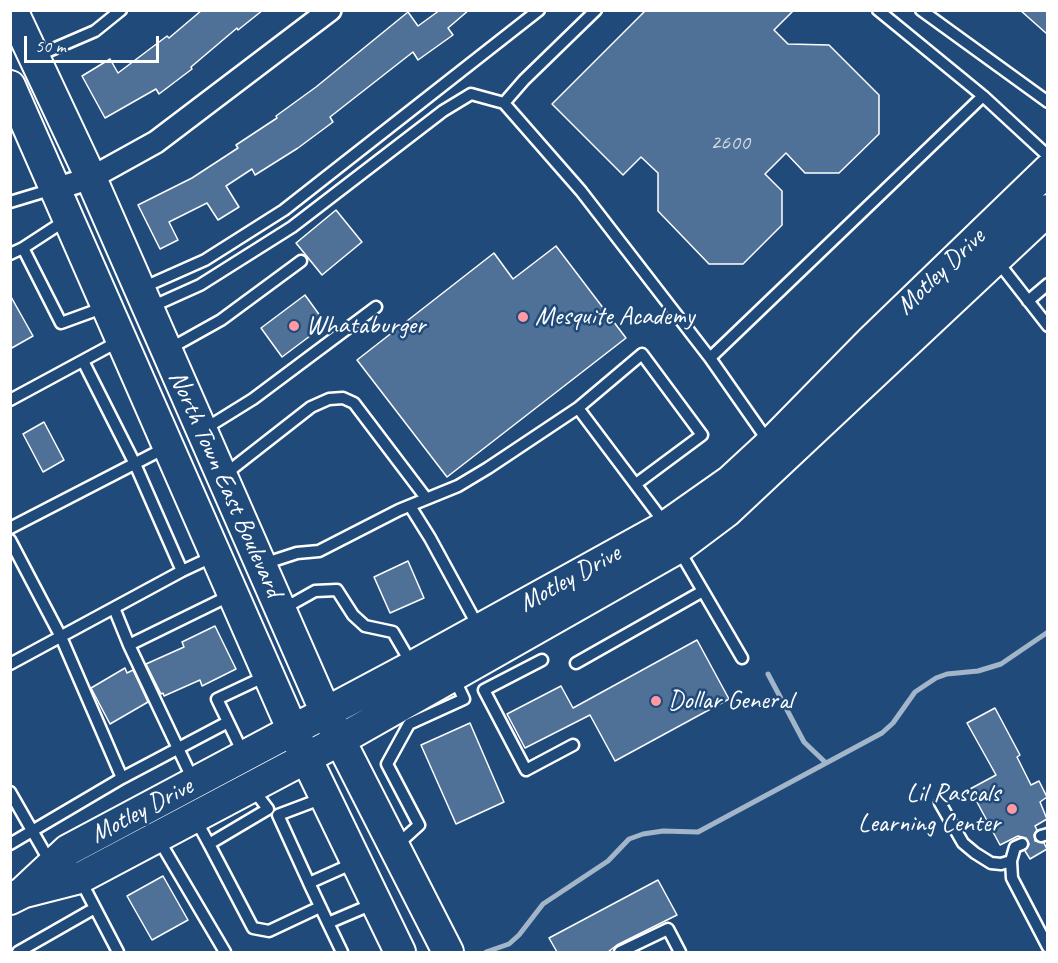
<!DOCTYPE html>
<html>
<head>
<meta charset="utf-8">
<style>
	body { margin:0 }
	#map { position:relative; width:1058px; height:963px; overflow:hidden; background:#1f4a7a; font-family:Caveat,sans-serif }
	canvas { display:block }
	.frame { position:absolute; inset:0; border:12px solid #fff; pointer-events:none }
	.scale { position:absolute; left:24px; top:36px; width:135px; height:27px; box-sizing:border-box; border:3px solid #fff; border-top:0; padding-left:8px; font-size:18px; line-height:21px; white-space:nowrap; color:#fff; -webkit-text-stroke:4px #1f4a7a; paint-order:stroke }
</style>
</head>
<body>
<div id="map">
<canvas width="1058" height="963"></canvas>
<div class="frame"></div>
<div class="scale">50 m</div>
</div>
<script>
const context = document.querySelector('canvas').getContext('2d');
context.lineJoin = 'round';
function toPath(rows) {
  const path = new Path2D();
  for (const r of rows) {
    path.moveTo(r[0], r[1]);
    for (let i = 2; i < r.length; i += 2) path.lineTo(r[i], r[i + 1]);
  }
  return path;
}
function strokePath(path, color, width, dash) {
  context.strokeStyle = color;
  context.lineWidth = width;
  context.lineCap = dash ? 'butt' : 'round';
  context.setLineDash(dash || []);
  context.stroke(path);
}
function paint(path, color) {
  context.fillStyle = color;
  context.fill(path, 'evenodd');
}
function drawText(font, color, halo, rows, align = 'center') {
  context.font = font + ' Caveat,sans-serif';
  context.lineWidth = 5;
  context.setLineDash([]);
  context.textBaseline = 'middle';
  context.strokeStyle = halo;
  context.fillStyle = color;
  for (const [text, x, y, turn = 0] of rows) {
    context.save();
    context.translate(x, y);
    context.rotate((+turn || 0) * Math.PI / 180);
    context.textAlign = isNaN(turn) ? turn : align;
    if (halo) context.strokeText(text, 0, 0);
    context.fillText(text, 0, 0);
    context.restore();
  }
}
strokePath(toPath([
	[768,674,804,742,826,763],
	[486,952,509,944,519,935,543,904,608,861,629,839,643,834,663,831,698,832,882,733,893,723,915,692,936,678,947,674,978,671,1001,664,1048,632]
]), '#a3b5c8', 5);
const building = toPath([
	[202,10,263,10,238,30,237,28,191,67,192,69,159,94,156,89,105,118,82,76,110,59,118,73,167,36,169,38,202,10],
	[440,10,469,10,448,28,453,35,418,60,413,52,330,117,333,122,298,148,255,175,252,169,226,186,239,207,218,220,207,203,169,222,178,240,160,249,138,205,192,178,238,148,236,145,277,118,276,116,316,87,408,12,418,26,440,10],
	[646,10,794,10,774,30,788,44,829,45,879,95,879,134,839,173,805,173,786,153,765,174,782,191,782,225,743,264,709,264,658,211,658,173,641,157,623,175,552,104,646,10],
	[1020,10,1047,10,1047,34,1020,10],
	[336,210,362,242,322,275,296,243,336,210],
	[556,246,626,338,447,477,357,360,494,253,513,279,556,246],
	[10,295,33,336,10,349,10,295],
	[305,295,326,324,282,357,261,328,305,295],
	[44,422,64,460,43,472,23,434,44,422],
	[408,561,424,598,390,613,374,577,408,561],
	[215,626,236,669,202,686,200,680,164,696,163,693,161,694,146,664,184,647,182,642,215,626],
	[697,640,729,699,615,761,590,715,525,748,507,714,561,686,573,708,697,640],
	[125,668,127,673,133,670,148,702,110,724,91,688,125,668],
	[995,708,1020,755,1017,757,1031,785,1039,781,1047,797,1040,802,1047,819,1035,826,1037,830,1034,835,1035,841,1044,843,1047,849,1030,859,1025,851,1029,844,1026,838,1018,836,1000,845,970,789,996,775,967,723,995,708],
	[470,723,504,802,456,824,421,745,470,723],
	[163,876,188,920,152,940,127,896,163,876],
	[658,880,677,915,617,945,608,952,557,952,549,938,658,880]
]);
paint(building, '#507197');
strokePath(building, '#fff', 1.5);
const service = toPath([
	[596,10,524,80,504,103,581,191,710,358,768,441],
	[878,10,983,96,1048,156],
	[921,10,1048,102],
	[37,56,95,31,121,10],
	[10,202,53,189],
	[66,220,23,248,61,323,105,307],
	[10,254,23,248],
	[998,262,1048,326],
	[142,288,205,260,284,210,539,10],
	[1028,301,1048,284],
	[151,307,200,285,292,227,443,111,471,94,504,103],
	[169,349,221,320,301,261],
	[710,358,983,96],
	[83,361,135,464,182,571],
	[10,400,121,340],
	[578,408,642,354,702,435,636,484],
	[203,430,253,399,376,307],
	[224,475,311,407,329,399,343,398,354,403,426,498],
	[410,506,430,538,479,628],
	[10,528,165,448],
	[10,540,61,637,122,778,10,844],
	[679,550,742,658],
	[263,564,297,553,319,551,399,510,458,486,488,468,578,408,666,525],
	[114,608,129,645],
	[283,609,315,591,337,590,353,615,365,626,393,632,411,663],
	[542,660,484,690,526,770,573,745],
	[576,663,703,591],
	[10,664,182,571,214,556],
	[243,753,217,699,268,675],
	[122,778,228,722],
	[193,780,129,645,231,595],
	[10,792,50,862],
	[940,803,963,843,975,853,991,863,1001,864,1011,861],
	[196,820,209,844,268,809,252,788],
	[1041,836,1048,834],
	[159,840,225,952],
	[209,844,253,928,269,931,320,907],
	[1022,844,1015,847,1011,861,1012,878,1048,947],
	[397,845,419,825,387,764,409,724,464,699,454,678],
	[81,881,118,952],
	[309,883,278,815,323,798],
	[328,923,309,883,356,862],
	[18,952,95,908],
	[342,952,328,923,375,903],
	[620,952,668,929,680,952]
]);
const minor = toPath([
	[55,189,91,178,156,142,330,10]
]);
const secondary = toPath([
	[12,10,91,178,326,713,448,952],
	[10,86,293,731,400,952],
	[25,892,80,878,340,740,678,548,726,512,1048,210],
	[10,899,22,893,68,850,413,666,666,526,730,481,770,444,872,340,1048,170]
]);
strokePath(service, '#fff', 15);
strokePath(minor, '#fff', 26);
strokePath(secondary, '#fff', 34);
strokePath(service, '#1f4a7a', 10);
strokePath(minor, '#1f4a7a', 21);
strokePath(secondary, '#1f4a7a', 30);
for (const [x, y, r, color] of [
	[523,317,6,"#ff9aa2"],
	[294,326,6,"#ff9aa2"],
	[656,701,6,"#ff9aa2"],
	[1012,809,6,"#ff9aa2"]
]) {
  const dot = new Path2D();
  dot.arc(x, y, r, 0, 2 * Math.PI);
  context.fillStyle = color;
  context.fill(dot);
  strokePath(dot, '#1f4a7a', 2);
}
drawText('22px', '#d3dce5', null, [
	["2600",730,143]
]);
drawText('26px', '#fff', '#1f4a7a', [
	["Motley Drive",941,272,-44],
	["North Town East Boulevard",225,484,66],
	["Motley Drive",570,579,-29],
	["Motley Drive",142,811,-28]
]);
drawText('26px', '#fff', '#1f4a7a', [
	["Mesquite Academy",535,317],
	["Whataburger",306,326],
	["Dollar General",668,701],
	["Lil Rascals",1000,794,"right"],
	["Learning Center",1000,824,"right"]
], 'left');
</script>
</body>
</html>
